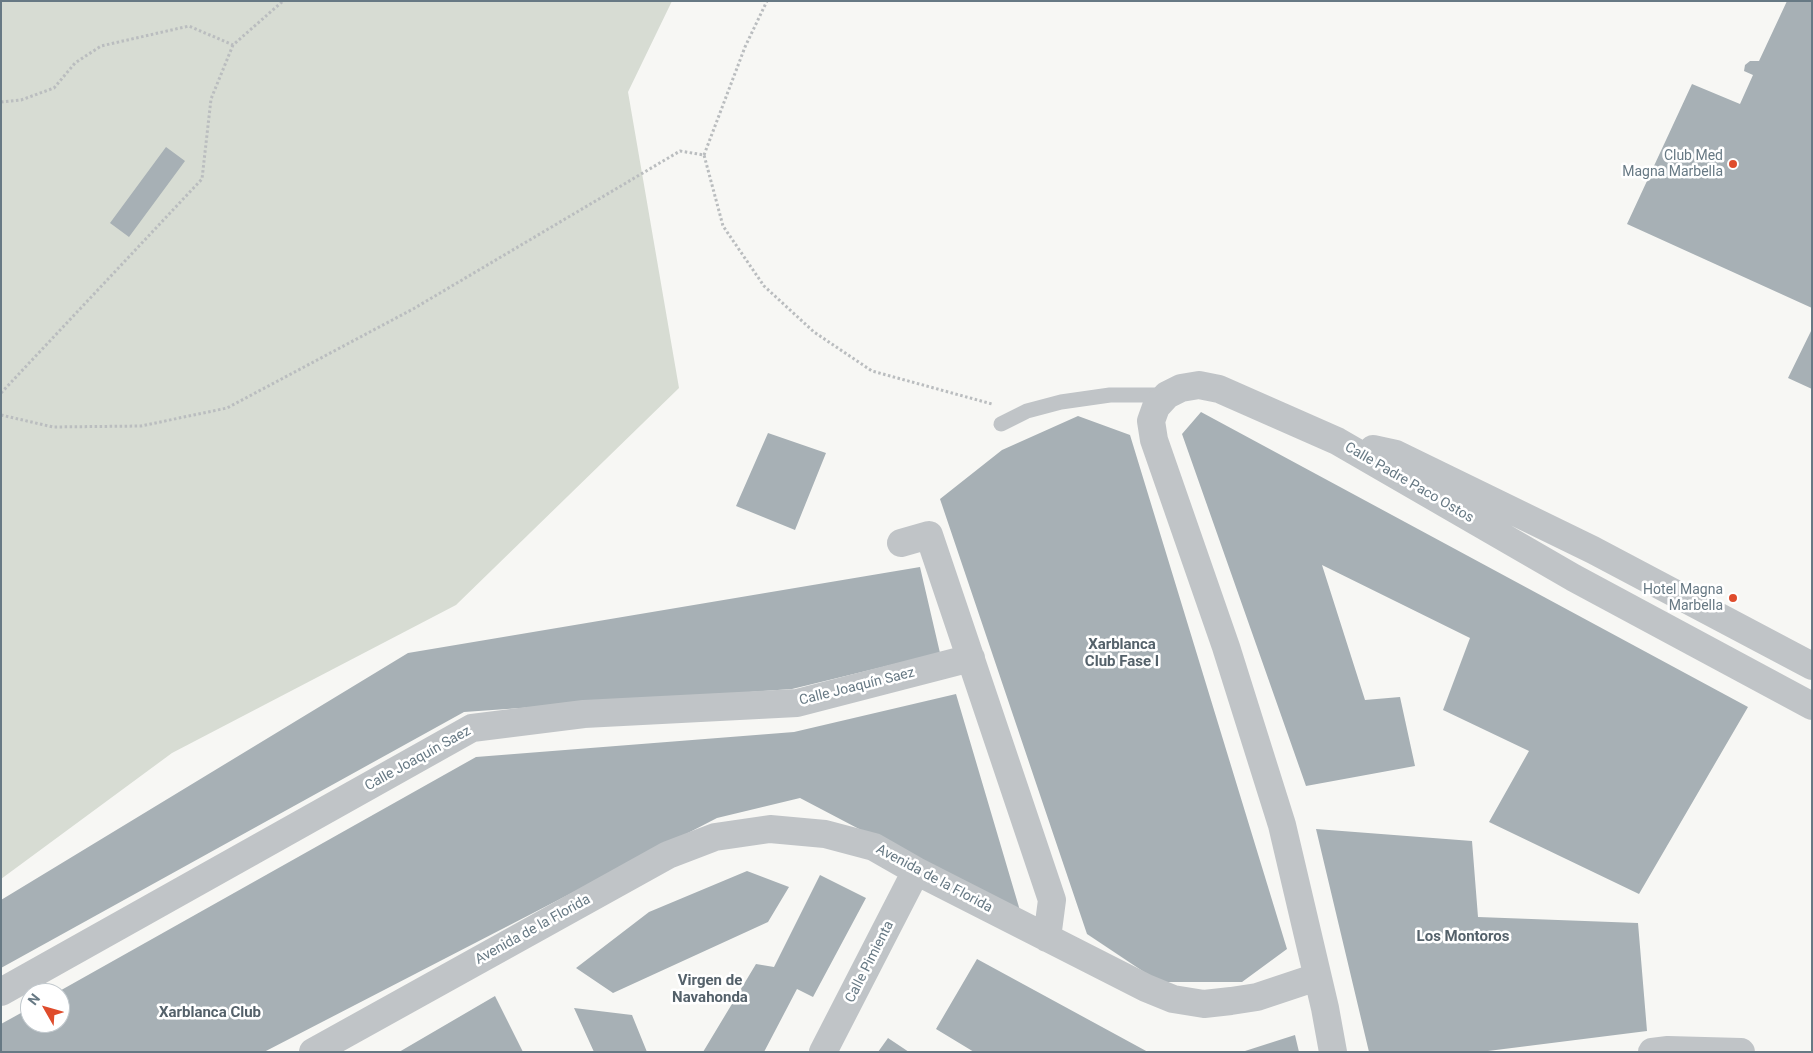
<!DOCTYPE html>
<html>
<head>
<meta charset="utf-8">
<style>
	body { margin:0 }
	#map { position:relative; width:1813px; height:1053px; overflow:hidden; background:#f7f7f4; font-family:Roboto,sans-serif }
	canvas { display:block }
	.frame { position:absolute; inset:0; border:2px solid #677984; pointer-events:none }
	.north { position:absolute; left:20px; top:983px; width:50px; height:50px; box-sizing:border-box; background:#fff; border:1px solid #c2c9ce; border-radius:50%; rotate:308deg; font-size:14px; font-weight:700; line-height:20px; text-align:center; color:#677984 }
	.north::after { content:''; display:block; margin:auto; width:18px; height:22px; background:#df4c2c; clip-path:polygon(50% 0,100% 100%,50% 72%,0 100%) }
</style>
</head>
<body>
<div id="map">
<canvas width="1813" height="1053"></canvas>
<div class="frame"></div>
<div class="north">N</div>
</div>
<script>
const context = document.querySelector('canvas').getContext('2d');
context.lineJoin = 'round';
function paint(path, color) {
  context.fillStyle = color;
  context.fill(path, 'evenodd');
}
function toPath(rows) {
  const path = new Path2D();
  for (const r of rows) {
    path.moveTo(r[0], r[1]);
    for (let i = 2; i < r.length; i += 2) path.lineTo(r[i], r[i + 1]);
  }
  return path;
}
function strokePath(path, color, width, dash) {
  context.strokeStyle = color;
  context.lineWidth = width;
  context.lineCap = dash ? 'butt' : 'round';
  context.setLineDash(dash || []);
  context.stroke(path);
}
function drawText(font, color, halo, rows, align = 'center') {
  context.font = font + ' Roboto,sans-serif';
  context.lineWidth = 5;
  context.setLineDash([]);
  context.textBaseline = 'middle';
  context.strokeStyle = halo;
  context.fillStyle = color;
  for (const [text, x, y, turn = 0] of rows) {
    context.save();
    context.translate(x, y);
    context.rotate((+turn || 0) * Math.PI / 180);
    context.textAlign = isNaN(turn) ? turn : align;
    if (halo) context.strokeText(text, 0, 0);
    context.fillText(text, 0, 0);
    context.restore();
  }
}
paint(toPath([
	[1,1,672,1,628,92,679,388,456,605,172,753,1,879]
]), '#d7dcd3');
paint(toPath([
	[1787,1,1812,1,1812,308,1627,224,1692,84,1740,104,1753,75,1744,71,1745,65,1750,61,1759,61],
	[166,147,185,161,129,237,110,223],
	[1812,329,1812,389,1788,378],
	[1201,412,1748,707,1639,894,1489,822,1529,751,1443,710,1470,638,1322,565,1365,700,1400,697,1415,766,1306,786,1182,434],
	[1078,416,1130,435,1287,949,1242,982,1159,982,1087,934,940,499,1002,450],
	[768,433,826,453,795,530,736,506],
	[920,567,940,653,792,689,464,712,1,968,1,900,408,653],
	[956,694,1021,914,800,798,717,818,264,1052,1,1052,1,1024,30,1008,30,1023,60,1023,60,993,56,993,476,757,794,732],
	[1316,829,1472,841,1478,917,1638,923,1647,1031,1480,1052,1369,1052],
	[747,871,789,887,768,922,613,993,576,968,649,912],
	[820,875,866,898,813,997,797,989,764,1052,703,1052,756,964,774,967],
	[977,959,1148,1052,974,1052,936,1029],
	[495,996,523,1052,399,1052],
	[574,1008,632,1015,647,1052,594,1052],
	[1295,1035,1299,1052,1245,1052,1245,1051],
	[888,1038,909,1052,878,1052]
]), '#a7b0b5');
strokePath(toPath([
	[1,102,21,100,54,88,75,63,101,46,189,26,233,45,283,1],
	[704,155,745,47,767,1],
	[1,393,202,179,211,99,233,45],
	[1,415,53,427,141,426,227,408,413,309,680,151,704,155,723,226,764,286,814,332,872,371,992,404]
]), '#babdbf', 3, [2.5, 2.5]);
strokePath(toPath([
	[1001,424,1027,411,1061,402,1110,395,1167,395]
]), '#c0c4c7', 15);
strokePath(toPath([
	[1373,449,1396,454,1593,550,1812,666],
	[901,543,929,535,1052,900,1047,938],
	[1,992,472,728,584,714,797,703,971,658],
	[313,1052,668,855,715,837,770,829,825,834,874,847,916,871,1146,988,1173,999,1204,1004,1231,1001,1257,997,1317,977],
	[823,1052,916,871],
	[1333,1052,1325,1008,1282,825,1226,647,1154,440,1151,421,1156,407,1167,395,1181,388,1199,385,1219,389,1337,441,1574,578,1812,706],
	[1652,1052,1668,1050,1741,1052]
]), '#c0c4c7', 28);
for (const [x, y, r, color] of [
	[1733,164,5,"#df4c2c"],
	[1733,598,5,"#df4c2c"]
]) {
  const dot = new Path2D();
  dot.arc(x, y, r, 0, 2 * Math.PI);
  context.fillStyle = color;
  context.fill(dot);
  strokePath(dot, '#fff', 2);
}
drawText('14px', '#677984', '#fff', [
	["Club Med",1723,156],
	["Magna Marbella",1723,172],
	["Hotel Magna",1723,590],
	["Marbella",1723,606]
], 'right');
drawText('14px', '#677984', '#fff', [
	["Calle Padre Paco Ostos",1409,483,30],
	["Calle Joaquín Saez",857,687,-14],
	["Calle Joaquín Saez",418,759,-29],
	["Avenida de la Florida",934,879,28],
	["Avenida de la Florida",533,930,-29],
	["Calle Pimienta",870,962,-63]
]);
drawText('bold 15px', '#54616a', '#fff', [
	["Xarblanca",1122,645],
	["Club Fase I",1122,662],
	["Los Montoros",1463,937],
	["Virgen de",710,981],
	["Navahonda",710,998],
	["Xarblanca Club",210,1013]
]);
</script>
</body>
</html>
